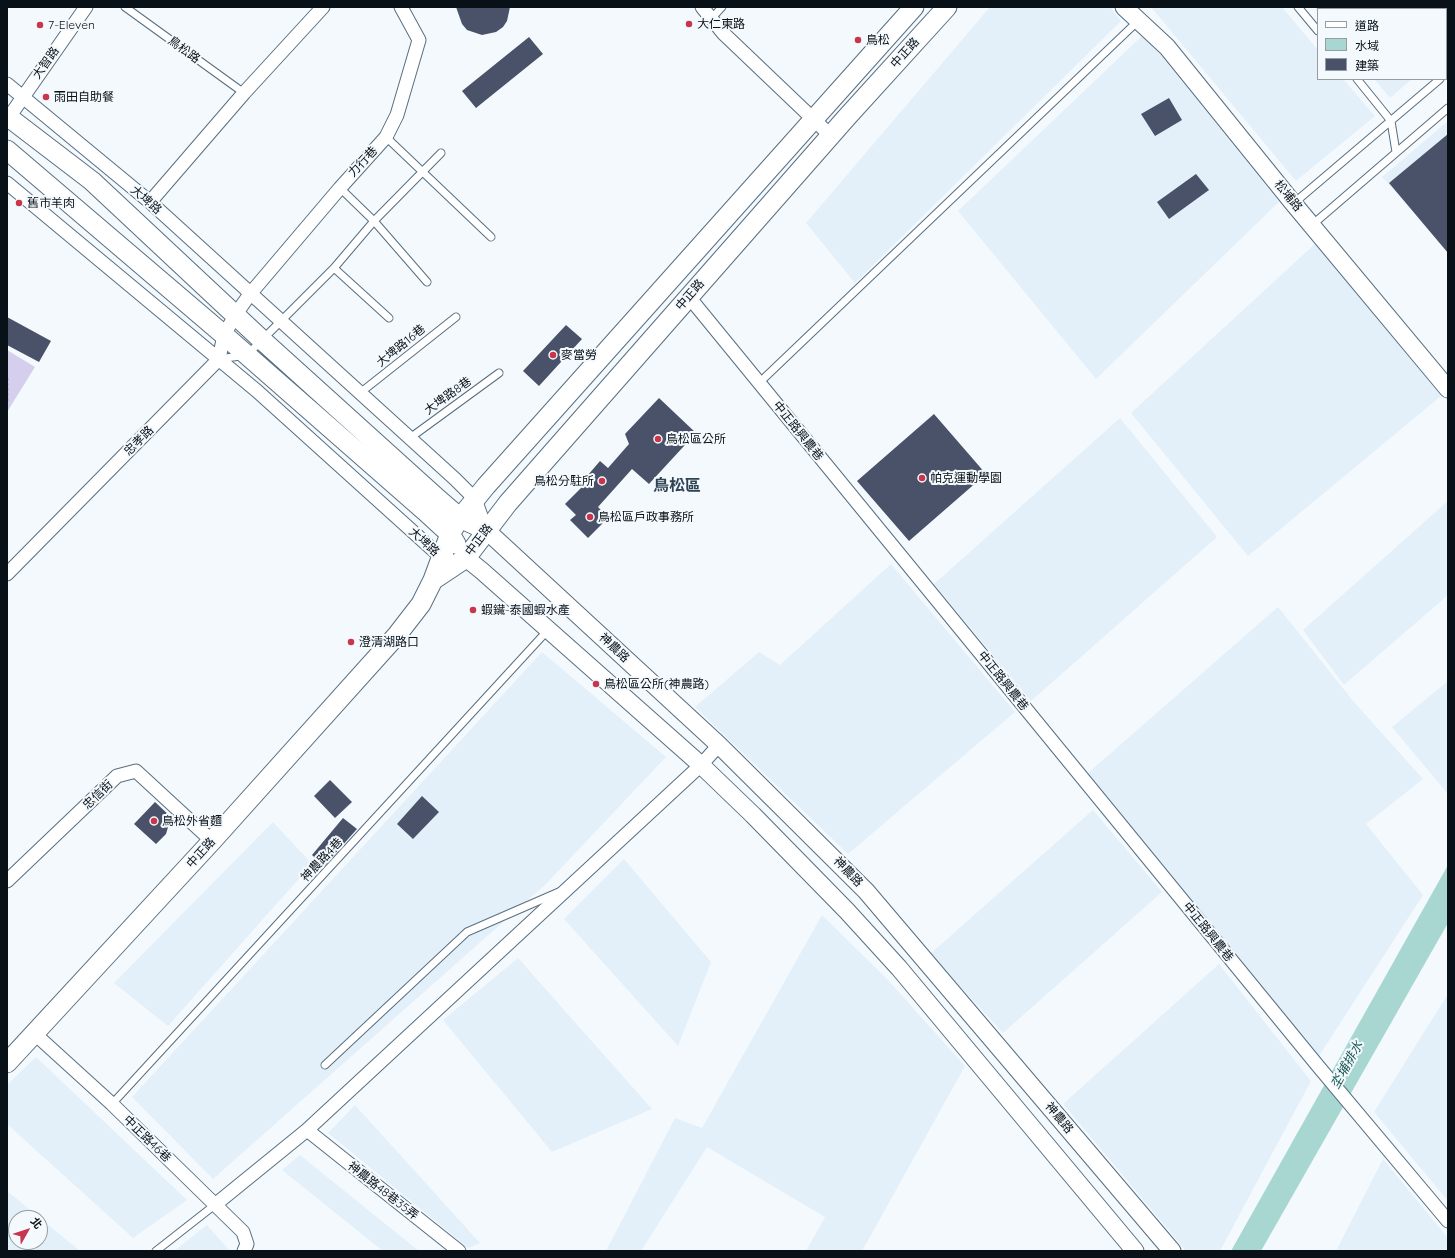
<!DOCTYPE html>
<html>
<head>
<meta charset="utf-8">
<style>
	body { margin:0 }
	#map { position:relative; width:1455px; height:1258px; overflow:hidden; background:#f4f9fd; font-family:Quicksand,"Noto Sans TC",sans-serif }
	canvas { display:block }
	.frame { position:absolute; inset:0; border:8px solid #091118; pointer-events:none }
	.legend { position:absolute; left:1317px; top:8px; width:130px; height:72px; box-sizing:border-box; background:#f4f9fd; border:1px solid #969ca1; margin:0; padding:5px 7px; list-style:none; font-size:12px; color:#091118 }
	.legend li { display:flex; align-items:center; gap:8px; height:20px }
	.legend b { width:20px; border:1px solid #969ca1 }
	.north { position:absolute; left:8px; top:1210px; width:40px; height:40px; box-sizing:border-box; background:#f4f9fd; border:1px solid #969ca1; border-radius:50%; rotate:51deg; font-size:11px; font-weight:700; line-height:16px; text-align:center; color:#091118 }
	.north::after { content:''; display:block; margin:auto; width:14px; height:18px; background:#c7364c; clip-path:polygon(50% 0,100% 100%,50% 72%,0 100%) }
</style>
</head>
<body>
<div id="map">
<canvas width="1455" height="1258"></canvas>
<div class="frame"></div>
<ul class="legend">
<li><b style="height:5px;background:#fff"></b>道路</li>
<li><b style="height:11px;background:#a8d7d1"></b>水域</li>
<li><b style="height:11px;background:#495268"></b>建築</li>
</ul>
<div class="north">北</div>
</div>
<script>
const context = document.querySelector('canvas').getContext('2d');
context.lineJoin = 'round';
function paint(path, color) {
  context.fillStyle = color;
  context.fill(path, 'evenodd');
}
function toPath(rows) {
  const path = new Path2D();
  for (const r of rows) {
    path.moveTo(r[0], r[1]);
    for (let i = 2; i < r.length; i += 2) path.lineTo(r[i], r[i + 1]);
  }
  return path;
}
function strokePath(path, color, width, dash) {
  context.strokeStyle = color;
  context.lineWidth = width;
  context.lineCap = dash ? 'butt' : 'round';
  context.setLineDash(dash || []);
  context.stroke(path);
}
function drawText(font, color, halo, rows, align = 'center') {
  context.font = font + ' Quicksand,"Noto Sans TC",sans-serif';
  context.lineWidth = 4;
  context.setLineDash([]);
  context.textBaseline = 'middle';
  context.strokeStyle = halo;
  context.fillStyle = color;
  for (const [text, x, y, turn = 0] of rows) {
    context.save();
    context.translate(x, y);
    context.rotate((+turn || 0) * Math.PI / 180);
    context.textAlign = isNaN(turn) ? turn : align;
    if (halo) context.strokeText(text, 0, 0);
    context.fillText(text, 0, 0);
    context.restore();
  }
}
paint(toPath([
	[990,7,1110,7,1121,21,855,283,806,223],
	[1151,7,1282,7,1318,50,1318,79,1343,79,1375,116,1296,181],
	[1314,7,1448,7,1448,48,1446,49,1446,9,1318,9,1318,12],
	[1144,34,1279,202,1096,379,958,211],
	[1374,79,1412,79,1390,98],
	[1448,121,1448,249,1382,177],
	[1316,243,1441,396,1248,556,1131,413],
	[1120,418,1217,537,1031,701,934,584],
	[1448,501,1448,595,1344,685,1303,630],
	[891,564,1015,712,848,854,695,707,759,652,780,665],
	[1278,607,1354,702,1423,779,1366,824,1423,895,1319,1056,1088,773],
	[542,652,666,757,546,884,213,1179,132,1097],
	[1448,681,1448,794,1392,727],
	[1093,810,1162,892,1003,1033,930,954],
	[273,822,312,864,168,1026,114,983],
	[624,859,711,962,678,1046,564,919],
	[822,915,888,980,965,1066,862,1251,806,1251,825,1217,707,1147,641,1251,606,1251,675,1118,702,1128],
	[518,958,652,1109,552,1152,443,1020],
	[1219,964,1311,1081,1220,1251,1186,1251,1063,1104],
	[1448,994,1448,1201,1374,1112],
	[36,1057,187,1200,133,1238,7,1124,7,1085],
	[355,1105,480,1243,468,1248,328,1133],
	[300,1155,419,1251,383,1251,282,1170],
	[1383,1159,1448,1238,1448,1251,1336,1251],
	[7,1191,40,1218,16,1218,16,1242,40,1242,40,1218,80,1251,7,1251],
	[207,1225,230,1251,174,1251]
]), '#e3f0fa');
paint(toPath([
	[7,350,35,367,7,412]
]), '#d5ceec');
paint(toPath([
	[1448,865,1448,923,1261,1251,1231,1251]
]), '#a8d7d1');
paint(toPath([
	[456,7,510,7,507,21,503,27,496,32,482,35,467,30,462,24],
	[529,37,543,54,476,108,462,91],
	[1169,98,1182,120,1155,136,1141,114],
	[1448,134,1448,253,1389,183],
	[1196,174,1209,190,1169,219,1157,202],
	[7,317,51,341,39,362,7,345],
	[566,325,582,339,539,386,523,371],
	[659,398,696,433,649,484,632,469,598,507,608,518,588,538,570,520,576,515,565,504,584,485,582,482,600,461,608,468,629,444,625,434],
	[934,414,986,474,909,541,857,481],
	[330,780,352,802,335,818,314,796],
	[422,796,439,812,413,839,397,824],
	[155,802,171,817,166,834,156,844,134,824],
	[343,818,357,829,324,866,312,855]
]), '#495268');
const service = toPath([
	[125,7,244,93],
	[1298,7,1318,31],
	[711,19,722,7],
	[1446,74,1448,72],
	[1357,79,1391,121,1396,152],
	[386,137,491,237],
	[340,188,374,221,427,282],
	[1294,203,1440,79],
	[1312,225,1448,108],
	[334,268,389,318],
	[219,359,247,355,334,268,374,221,441,153],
	[759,383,1138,21],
	[360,393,456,317],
	[410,438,499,373],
	[325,1065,467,932,559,892],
	[112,1104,548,630],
	[156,1251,216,1204]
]);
const minor = toPath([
	[702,7,723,33,831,136],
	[7,84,150,202,455,479,475,499,486,530],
	[7,120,86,7],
	[7,183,257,391,442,558,448,558],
	[150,202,244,93,323,7],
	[689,297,1318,1066,1448,1221],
	[7,574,219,359,224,335,236,314,250,294,340,188,386,137,397,115,419,40,401,7],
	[7,881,117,776,136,771,212,841],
	[35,1034,112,1104,243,1232,247,1244,244,1251],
	[307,1130,459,1251],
	[216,1204,307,1130,701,765,719,745]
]);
const tertiary = toPath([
	[1124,7,1167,47,1293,203,1448,389],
	[486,530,719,745,866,891,1172,1251],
	[466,558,482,571,701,765,753,815,847,911,899,968,1135,1251]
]);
const secondary = toPath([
	[7,116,92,181,262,340,437,498,460,518,486,530],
	[7,150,224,335,425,511,450,534,456,544],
	[433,580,466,558,508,503,847,117,947,7],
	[7,1063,212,841,397,635,421,604,433,580,450,534,460,518,486,486,914,7]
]);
strokePath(service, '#586f80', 9);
strokePath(minor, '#586f80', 15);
strokePath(tertiary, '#586f80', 19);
strokePath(secondary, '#586f80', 21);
strokePath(toPath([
	[7,378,7,401]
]), '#8b9197', 2.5, [3, 2]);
strokePath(service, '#fff', 7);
strokePath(minor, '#fff', 13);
strokePath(tertiary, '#fff', 17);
strokePath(secondary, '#fff', 19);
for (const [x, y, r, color] of [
	[689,24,4,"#c7364c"],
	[40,25,4,"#c7364c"],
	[858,40,4,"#c7364c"],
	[46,97,4,"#c7364c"],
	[19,203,4,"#c7364c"],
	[553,355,4,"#c7364c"],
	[658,439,4,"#c7364c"],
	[922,478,4,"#c7364c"],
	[602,481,4,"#c7364c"],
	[590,517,4,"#c7364c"],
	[473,610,4,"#c7364c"],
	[351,642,4,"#c7364c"],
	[596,684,4,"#c7364c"],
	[154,821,4,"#c7364c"]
]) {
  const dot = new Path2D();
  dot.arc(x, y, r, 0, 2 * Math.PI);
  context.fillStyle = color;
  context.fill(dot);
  strokePath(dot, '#f4f9fd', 1.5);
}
drawText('12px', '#091118', '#f4f9fd', [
	["大仁東路",697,24],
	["7-Eleven",48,25],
	["鳥松",866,40],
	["雨田自助餐",54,97],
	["舊市羊肉",27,203],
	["麥當勞",561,355],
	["鳥松區公所",666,439],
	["帕克運動學園",930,478],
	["鳥松分駐所",594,481,"right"],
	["鳥松區戶政事務所",598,517],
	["蝦鑶-泰國蝦水產",481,610],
	["澄清湖路口",359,642],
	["鳥松區公所(神農路)",604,684],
	["鳥松外省麵",162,821]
], 'left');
drawText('12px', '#091118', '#f4f9fd', [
	["鳥松路",184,50,36],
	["中正路",905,53,-48],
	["大智路",46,63,-55],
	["力行巷",363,162,-47],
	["松埔路",1288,196,50],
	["大埤路",146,200,41],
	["中正路",690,295,-49],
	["大埤路16巷",401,346,-39],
	["大埤路8巷",448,396,-36],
	["中正路興農巷",798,431,51],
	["忠孝路",139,441,-45],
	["中正路",479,540,-53],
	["大埤路",424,542,42],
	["神農路",614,648,43],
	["中正路興農巷",1003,681,51],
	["忠信街",98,795,-44],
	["中正路",201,853,-48],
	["神農路4巷",322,860,-47],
	["神農路",848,872,46],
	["中正路興農巷",1208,932,51],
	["神農路",1059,1118,50],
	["中正路46巷",147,1139,44],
	["神農路48巷35弄",383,1191,38]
]);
drawText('italic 13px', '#185953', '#f4f9fd', [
	["坔埔排水",1347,1065,-61]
]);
drawText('bold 16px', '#2e4353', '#f4f9fd', [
	["鳥松區",677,486]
]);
</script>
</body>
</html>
